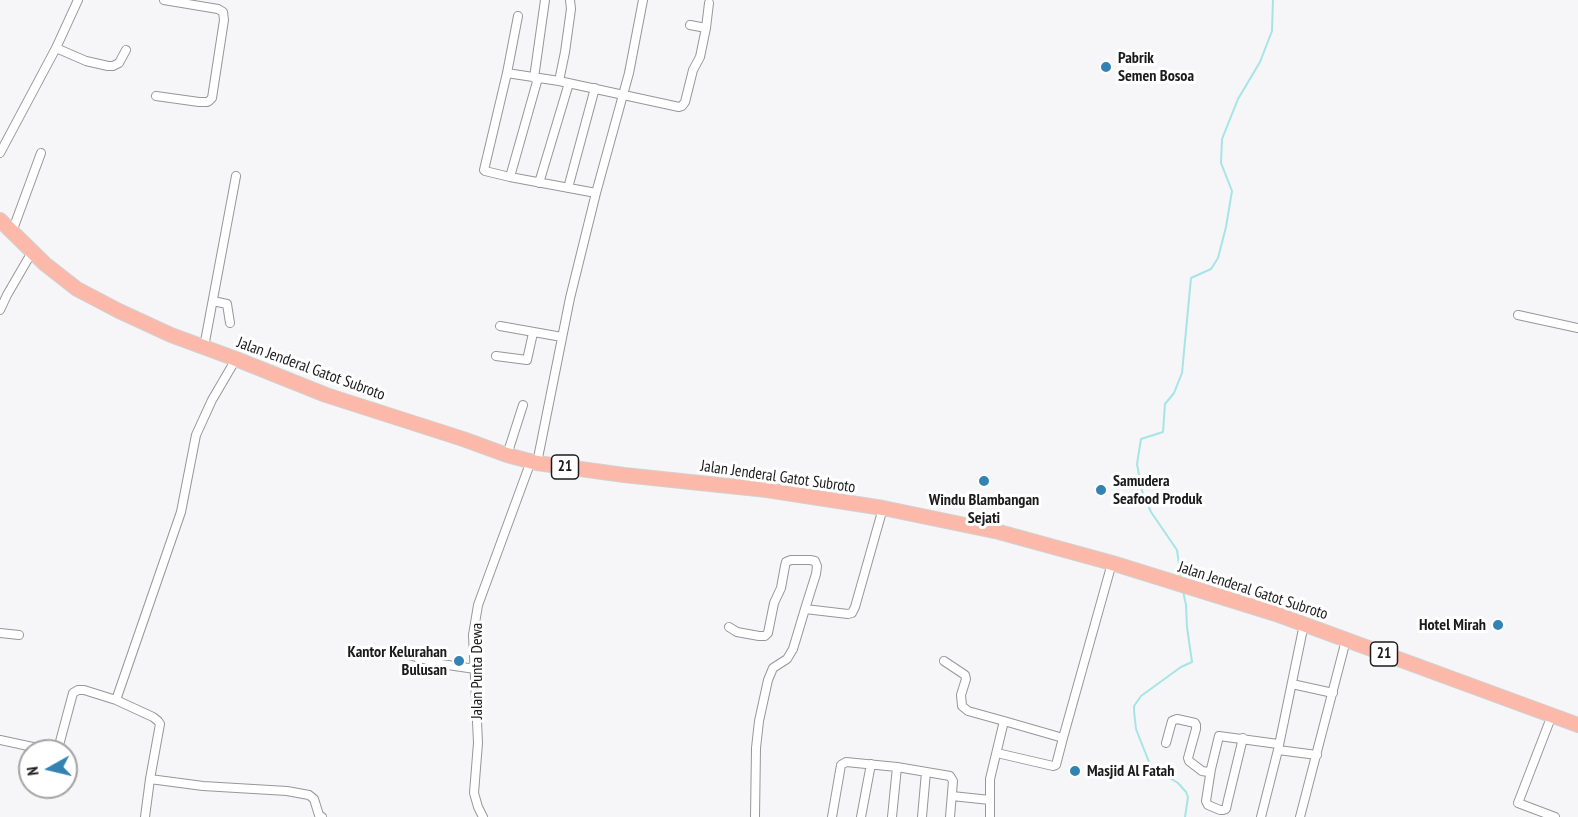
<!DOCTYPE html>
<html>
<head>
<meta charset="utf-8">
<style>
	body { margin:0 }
	#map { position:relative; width:1578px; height:817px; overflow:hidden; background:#f6f5f8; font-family:"PT Sans Narrow",sans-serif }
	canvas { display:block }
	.north { position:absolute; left:18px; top:739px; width:60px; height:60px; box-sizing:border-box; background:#fff; border:2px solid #a4a4a4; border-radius:50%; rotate:262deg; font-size:16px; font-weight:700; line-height:24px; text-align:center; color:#1b1b1c }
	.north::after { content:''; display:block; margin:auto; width:21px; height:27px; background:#3382b4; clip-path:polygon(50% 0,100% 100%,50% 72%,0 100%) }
</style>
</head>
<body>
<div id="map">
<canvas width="1578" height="817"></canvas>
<div class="north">N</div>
</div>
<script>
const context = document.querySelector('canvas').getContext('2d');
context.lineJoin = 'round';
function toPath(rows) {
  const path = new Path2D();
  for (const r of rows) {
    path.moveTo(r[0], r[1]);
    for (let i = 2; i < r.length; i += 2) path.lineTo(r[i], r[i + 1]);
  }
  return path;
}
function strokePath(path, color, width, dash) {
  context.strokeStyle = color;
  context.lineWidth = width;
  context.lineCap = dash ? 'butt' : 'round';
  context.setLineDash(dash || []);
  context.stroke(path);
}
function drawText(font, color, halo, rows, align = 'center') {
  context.font = font + ' "PT Sans Narrow",sans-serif';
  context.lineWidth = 6;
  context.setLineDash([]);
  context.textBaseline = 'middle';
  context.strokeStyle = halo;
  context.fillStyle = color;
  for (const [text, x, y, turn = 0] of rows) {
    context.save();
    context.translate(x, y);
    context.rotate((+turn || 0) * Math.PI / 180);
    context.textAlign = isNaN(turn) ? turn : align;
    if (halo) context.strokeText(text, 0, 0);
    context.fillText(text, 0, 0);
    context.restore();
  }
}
strokePath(toPath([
	[1181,579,1177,550,1151,512,1142,491,1137,464,1141,439,1163,432,1165,404,1174,393,1182,373,1191,278,1211,269,1218,258,1226,227,1232,191,1221,163,1222,139,1238,99,1260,62,1272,31,1273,0],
	[1183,591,1186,605,1187,627,1192,662,1181,667,1141,696,1134,706,1134,711,1136,729,1149,762,1157,773,1168,777,1178,783,1186,792,1188,797,1185,817]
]), '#a5e5e6', 2);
const street = toPath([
	[518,16,507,73,484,170,485,171,510,177,596,193],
	[690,25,706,28],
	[56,48,86,61,108,66,113,66,119,63,126,50],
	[507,73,559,81,679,107,682,106,685,102,693,70,700,57,706,28,709,3],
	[534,78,545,0],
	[559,81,565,52,571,9,570,0],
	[156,96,199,102,207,102,209,101,212,98,224,20,223,12,218,9,164,0],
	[0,153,56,48,78,0],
	[510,177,538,78],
	[539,183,569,83],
	[568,188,595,88],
	[12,232,41,153],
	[213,301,227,304,230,323],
	[0,310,7,295,32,252],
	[1518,315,1578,328],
	[500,326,562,337],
	[204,347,236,176],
	[496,356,527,360,533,333],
	[507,455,523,405],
	[537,463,570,298,596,193,629,73,643,0],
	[729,627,737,632,759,636,765,636,768,633,774,603,781,588,785,566,786,562,791,560,810,560,815,561,817,566,816,574,805,609],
	[0,633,19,635],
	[409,655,441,664,475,669],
	[944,661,965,675,966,679,961,695,962,706,968,711,1004,721],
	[1292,684,1333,693],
	[1552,715,1518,803,1555,817],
	[0,740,42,749,55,750,58,749,73,693,78,690,84,690,116,700],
	[1166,743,1172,721,1177,719,1195,723,1196,725,1196,729,1188,758,1189,761,1202,771,1208,772,1211,769,1219,736,1278,744],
	[1278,750,1317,755],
	[997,753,1053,766,1056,765,1063,738],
	[1211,769,1206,801,1208,805,1220,810,1223,810,1226,809,1228,800,1243,738],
	[150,779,203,786,287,791,309,795,314,799,319,815,322,817],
	[952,796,990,800],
	[145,817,150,779,160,724,158,721,153,717,116,700,181,512,196,435,212,400,236,359],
	[483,817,478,807,474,793,478,743,473,635,478,605,531,461],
	[755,817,756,748,759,721,768,680,773,668,787,659,793,649,805,609,848,614,852,613,855,607,883,508],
	[832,817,841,765,846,762,897,767,950,776,953,781,950,817],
	[861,817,871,764],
	[892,817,897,767],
	[922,817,926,772],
	[990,817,990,779,1004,721,1063,738,1112,563],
	[1261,817,1278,750,1304,624],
	[1300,817,1346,640]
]);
const highway = toPath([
	[0,220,45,264,77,289,119,311,171,335,236,359,326,395,463,439,507,455,537,463,624,475,767,490,883,508,999,532,1112,563,1276,614,1578,725]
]);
strokePath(street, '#979699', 10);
strokePath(highway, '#d1d1d2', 16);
strokePath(street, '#fff', 8);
strokePath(highway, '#fcb8a9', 14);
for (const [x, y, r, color] of [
	[1106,67,6,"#3382b4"],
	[984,481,6,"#3382b4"],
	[1101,490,6,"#3382b4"],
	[1498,625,6,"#3382b4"],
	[459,661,6,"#3382b4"],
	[1075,771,6,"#3382b4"]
]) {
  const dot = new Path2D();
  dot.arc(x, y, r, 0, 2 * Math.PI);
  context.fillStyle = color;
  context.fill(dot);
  strokePath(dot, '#fff', 2);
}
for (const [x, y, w] of [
	[565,467,27],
	[1384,654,27]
]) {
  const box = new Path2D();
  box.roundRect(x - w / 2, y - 12, w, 24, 4.5);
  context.fillStyle = '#fff';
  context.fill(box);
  strokePath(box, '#1b1b1c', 1.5);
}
drawText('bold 15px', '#1b1b1c', null, [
	["21",565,467],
	["21",1384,654]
]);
drawText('bold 16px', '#1b1b1c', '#fff', [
	["Pabrik",1118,58],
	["Semen Bosoa",1118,76],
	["Samudera",1113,481],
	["Seafood Produk",1113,499],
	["Windu Blambangan",984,500,"center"],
	["Sejati",984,518,"center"],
	["Hotel Mirah",1486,625,"right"],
	["Kantor Kelurahan",447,652,"right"],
	["Bulusan",447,670,"right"],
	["Masjid Al Fatah",1087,771]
], 'left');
drawText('16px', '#1b1b1c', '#fff', [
	["Jalan Jenderal Gatot Subroto",311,369,20],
	["Jalan Jenderal Gatot Subroto",778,477,8],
	["Jalan Jenderal Gatot Subroto",1253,591,18],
	["Jalan Punta Dewa",477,671,-90]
]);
</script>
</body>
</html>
